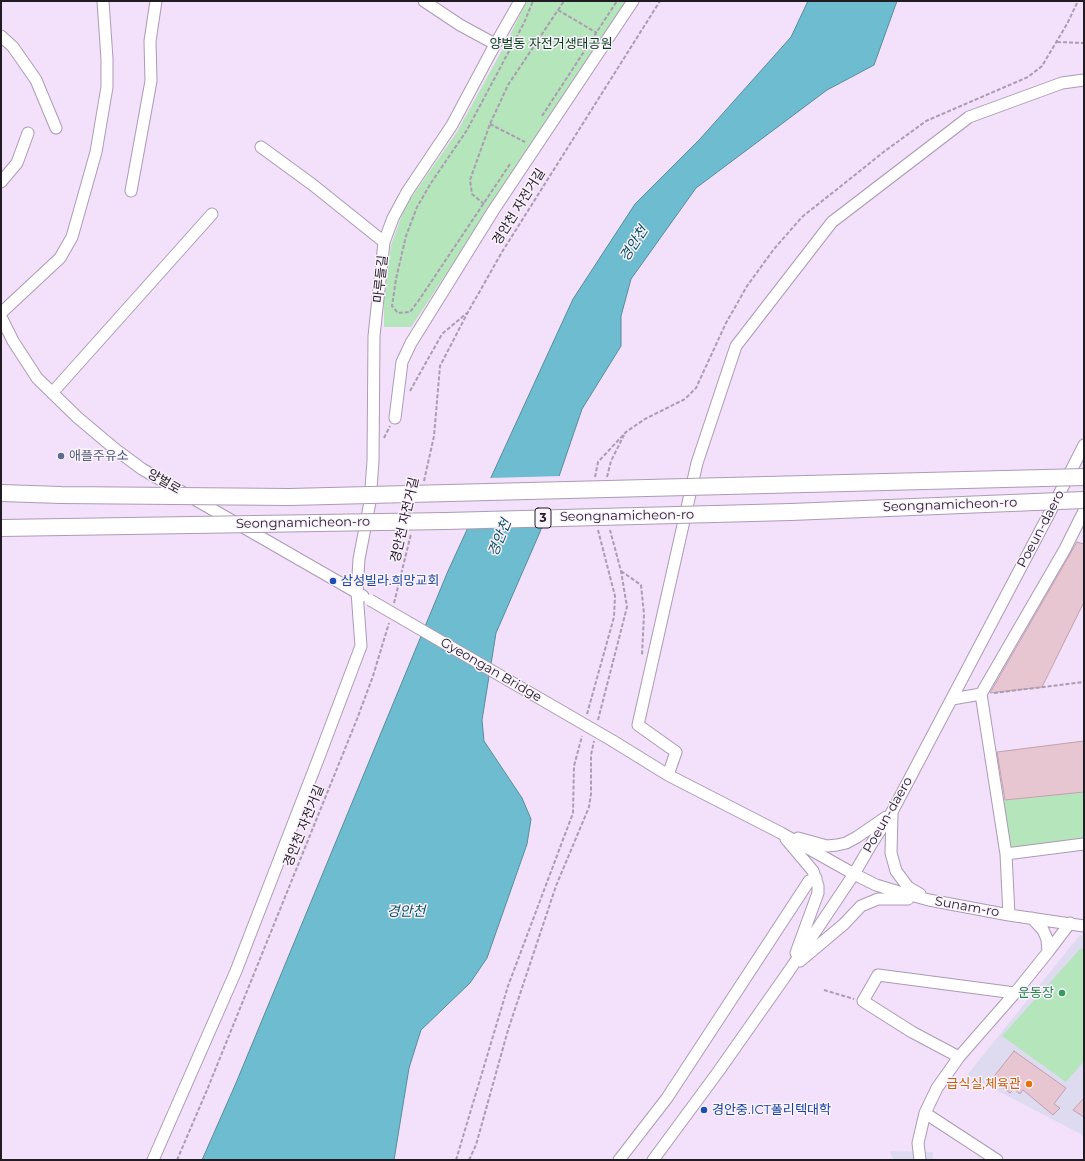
<!DOCTYPE html>
<html>
<head>
<meta charset="utf-8">
<style>
	body { margin:0 }
	#map { position:relative; width:1085px; height:1161px; overflow:hidden; background:#f3e0fb; font-family:Montserrat,sans-serif }
	canvas { display:block }
	.frame { position:absolute; inset:0; border:2px solid #211b24; pointer-events:none }
</style>
</head>
<body>
<div id="map">
<canvas width="1085" height="1161"></canvas>
<div class="frame"></div>
</div>
<script>
const context = document.querySelector('canvas').getContext('2d');
context.lineJoin = 'round';
function paint(path, color) {
  context.fillStyle = color;
  context.fill(path, 'evenodd');
}
function toPath(rows) {
  const path = new Path2D();
  for (const r of rows) {
    path.moveTo(r[0], r[1]);
    for (let i = 2; i < r.length; i += 2) path.lineTo(r[i], r[i + 1]);
  }
  return path;
}
function strokePath(path, color, width, dash) {
  context.strokeStyle = color;
  context.lineWidth = width;
  context.lineCap = dash ? 'butt' : 'round';
  context.setLineDash(dash || []);
  context.stroke(path);
}
function drawText(font, color, halo, rows, align = 'center') {
  context.font = font + ' Montserrat,"Noto Sans KR",sans-serif';
  context.lineWidth = 3;
  context.setLineDash([]);
  context.textBaseline = 'middle';
  context.strokeStyle = halo;
  context.fillStyle = color;
  for (const [text, x, y, turn = 0] of rows) {
    context.save();
    context.translate(x, y);
    context.rotate((+turn || 0) * Math.PI / 180);
    context.textAlign = isNaN(turn) ? turn : align;
    if (halo) context.strokeText(text, 0, 0);
    context.fillText(text, 0, 0);
    context.restore();
  }
}
paint(toPath([
	[1080,935,1084,935,1084,1137,1079,1133,967,1075],
	[890,1151,933,1152,933,1160,893,1160]
]), '#dedbf1');
paint(toPath([
	[527,1,627,1,411,327,384,327,384,300,391,245,405,207,457,132,506,43],
	[1084,792,1084,844,1006,854,998,801],
	[1081,948,1084,950,1084,1061,1066,1082,1002,1036]
]), '#b5e5bb');
const water = toPath([
	[808,1,897,1,874,65,827,90,696,188,631,279,621,316,621,346,582,409,540,532,496,633,482,720,484,741,522,798,531,819,527,844,487,958,470,983,421,1030,409,1068,394,1160,202,1160,236,1083,448,571,573,299,635,204,700,139,791,37,808,1]
]);
paint(water, '#6ebccf');
strokePath(water, '#578c9c', 1);
paint(toPath([
	[562,476,545,525,466,527,488,478]
]), '#f3e0fb');
const building = toPath([
	[1077,542,1084,544,1084,602,1042,687,990,693,1077,542],
	[1084,741,1084,792,1005,800,997,752,1084,741],
	[1014,1051,1066,1088,1054,1104,1060,1108,1053,1115,1023,1090,1020,1094,1014,1089,1010,1093,992,1079,1014,1051],
	[1084,1098,1084,1117,1073,1110,1084,1098]
]);
paint(building, '#e7c6d2');
strokePath(building, '#c1a1ae', 1);
const minor = toPath([
	[424,1,460,25,495,44],
	[1,36,13,47,36,80,56,128],
	[261,147,313,185,384,242],
	[1,182,17,163,28,133],
	[131,191,151,81,150,41,156,1],
	[1,313,60,258,72,237,96,152,107,87,107,59,103,1],
	[1,317,13,341,37,378,77,417,115,449,142,469,363,596],
	[52,393,212,214],
	[395,418,402,362,411,343,493,211,633,1],
	[981,694,1006,854,1009,915],
	[952,699,981,694,1065,549,1084,511],
	[613,741,668,775,781,833,854,874,876,885,899,892,929,900,1009,915,1084,926],
	[668,775,676,752,638,725,697,463,736,346,832,222,969,117,1062,83,1084,80],
	[892,813,891,853,896,871,908,887,920,894],
	[798,838,827,846,837,845,846,843,857,837,886,817],
	[786,839,813,871,818,886,818,893,796,953],
	[1006,854,1084,844],
	[1032,918,1043,930,1047,939,1048,952],
	[800,961,844,924,861,906,878,899,908,899],
	[959,1057,912,1032,863,1001,878,975,1015,993],
	[925,1113,997,1160],
	[153,1160,236,971,319,757,361,646,357,592,359,559,370,502,373,461,374,336,384,242,393,218,407,192,452,125,491,52,520,1],
	[619,1160,667,1098,809,881,816,878],
	[653,1160,718,1072,789,971,854,874,872,843,892,812,1049,514,1084,445],
	[920,1160,918,1143,925,1113,937,1088,959,1057,1015,993,1048,952,1070,923]
]);
strokePath(minor, '#ac9bb4', 13);
strokePath(toPath([
	[558,10,597,33],
	[1057,42,1084,43],
	[542,116,617,1],
	[490,124,525,142],
	[510,164,419,300,410,312,398,313,392,306,396,279,406,236,417,207,431,183,467,130,524,23,533,1],
	[484,204,472,194,470,180,490,124,508,85,564,1],
	[410,391,442,334,467,313],
	[384,438,390,426],
	[595,477,598,462,626,432,645,419,685,399,696,388,726,323,747,286,774,249,802,217,885,151,926,121,1028,77,1042,66,1067,24,1078,1],
	[607,477,611,461,624,435],
	[424,481,434,436,440,366,468,312,502,252,660,1],
	[621,571,641,585,644,614,642,655],
	[394,603,411,534],
	[994,693,1084,682],
	[587,714,614,617,615,596,598,530],
	[598,720,627,607,621,571,610,530],
	[824,990,854,999],
	[177,1160,207,1090,357,719,373,676,389,623],
	[456,1160,508,986,573,813,574,766,582,736],
	[469,1160,476,1145,508,1030,556,886,589,807,591,794,591,755,594,741]
]), '#ab9cb1', 2, [4, 2]);
strokePath(minor, '#fff', 11);
const minorBridge = toPath([
	[370,600,613,741]
]);
const highwayBridge = toPath([
	[1,493,61,495,290,497,1084,477],
	[1,528,446,521,791,512,1084,500]
]);
strokePath(minorBridge, '#ac9bb4', 13, []);
strokePath(highwayBridge, '#ac9bb4', 18, []);
strokePath(minorBridge, '#fff', 11);
strokePath(highwayBridge, '#fff', 16);
for (const [x, y, r, color] of [
	[61,456,4,"#5c6f8a"],
	[333,581,4,"#1a4fb4"],
	[1062,993,4,"#2e9e5b"],
	[1029,1084,4,"#e8710a"],
	[704,1110,4,"#1a4fb4"]
]) {
  const dot = new Path2D();
  dot.arc(x, y, r, 0, 2 * Math.PI);
  context.fillStyle = color;
  context.fill(dot);
  strokePath(dot, '#faf2fd', 1.5);
}
for (const [x, y, w] of [
	[543,518,16]
]) {
  const box = new Path2D();
  box.roundRect(x - w / 2, y - 10, w, 20, 3);
  context.fillStyle = '#faf2fd';
  context.fill(box);
  strokePath(box, '#211b24', 1);
}
drawText('bold 12px', '#211b24', null, [
	["3",543,518]
]);
drawText('13px', '#033f16', '#faf2fd', [
	["양벌동 자전거생태공원",551,44]
]);
drawText('13px', '#211b24', '#faf2fd', [
	["경안천 자전거길",519,207,-58],
	["마루들길",381,279,-84],
	["양벌로",164,482,30],
	["Seongnamicheon-ro",950,505,-2],
	["Seongnamicheon-ro",627,516,-1],
	["경안천 자전거길",405,520,-77],
	["Seongnamicheon-ro",303,523,-1],
	["Poeun-daero",1041,529,-62],
	["Gyeongan Bridge",491,670,30],
	["Poeun-daero",888,815,-60],
	["경안천 자전거길",304,826,-68],
	["Sunam-ro",967,907,10]
]);
drawText('13px', '#4e5e75', '#faf2fd', [
	["애플주유소",69,456]
], 'left');
drawText('13px', '#164399', '#faf2fd', [
	["삼성빌라.희망교회",341,581],
	["경안중.ICT폴리텍대학",712,1110]
], 'left');
drawText('13px', '#27864d', '#faf2fd', [
	["운동장",1054,993]
], 'right');
drawText('13px', '#c56008', '#faf2fd', [
	["급식실,체육관",1021,1084]
], 'right');
drawText('italic 14px', '#09505e', '#faf2fd', [
	["경안천",634,244,-57],
	["경안천",500,538,-68],
	["경안천",406,912]
]);
</script>
</body>
</html>
